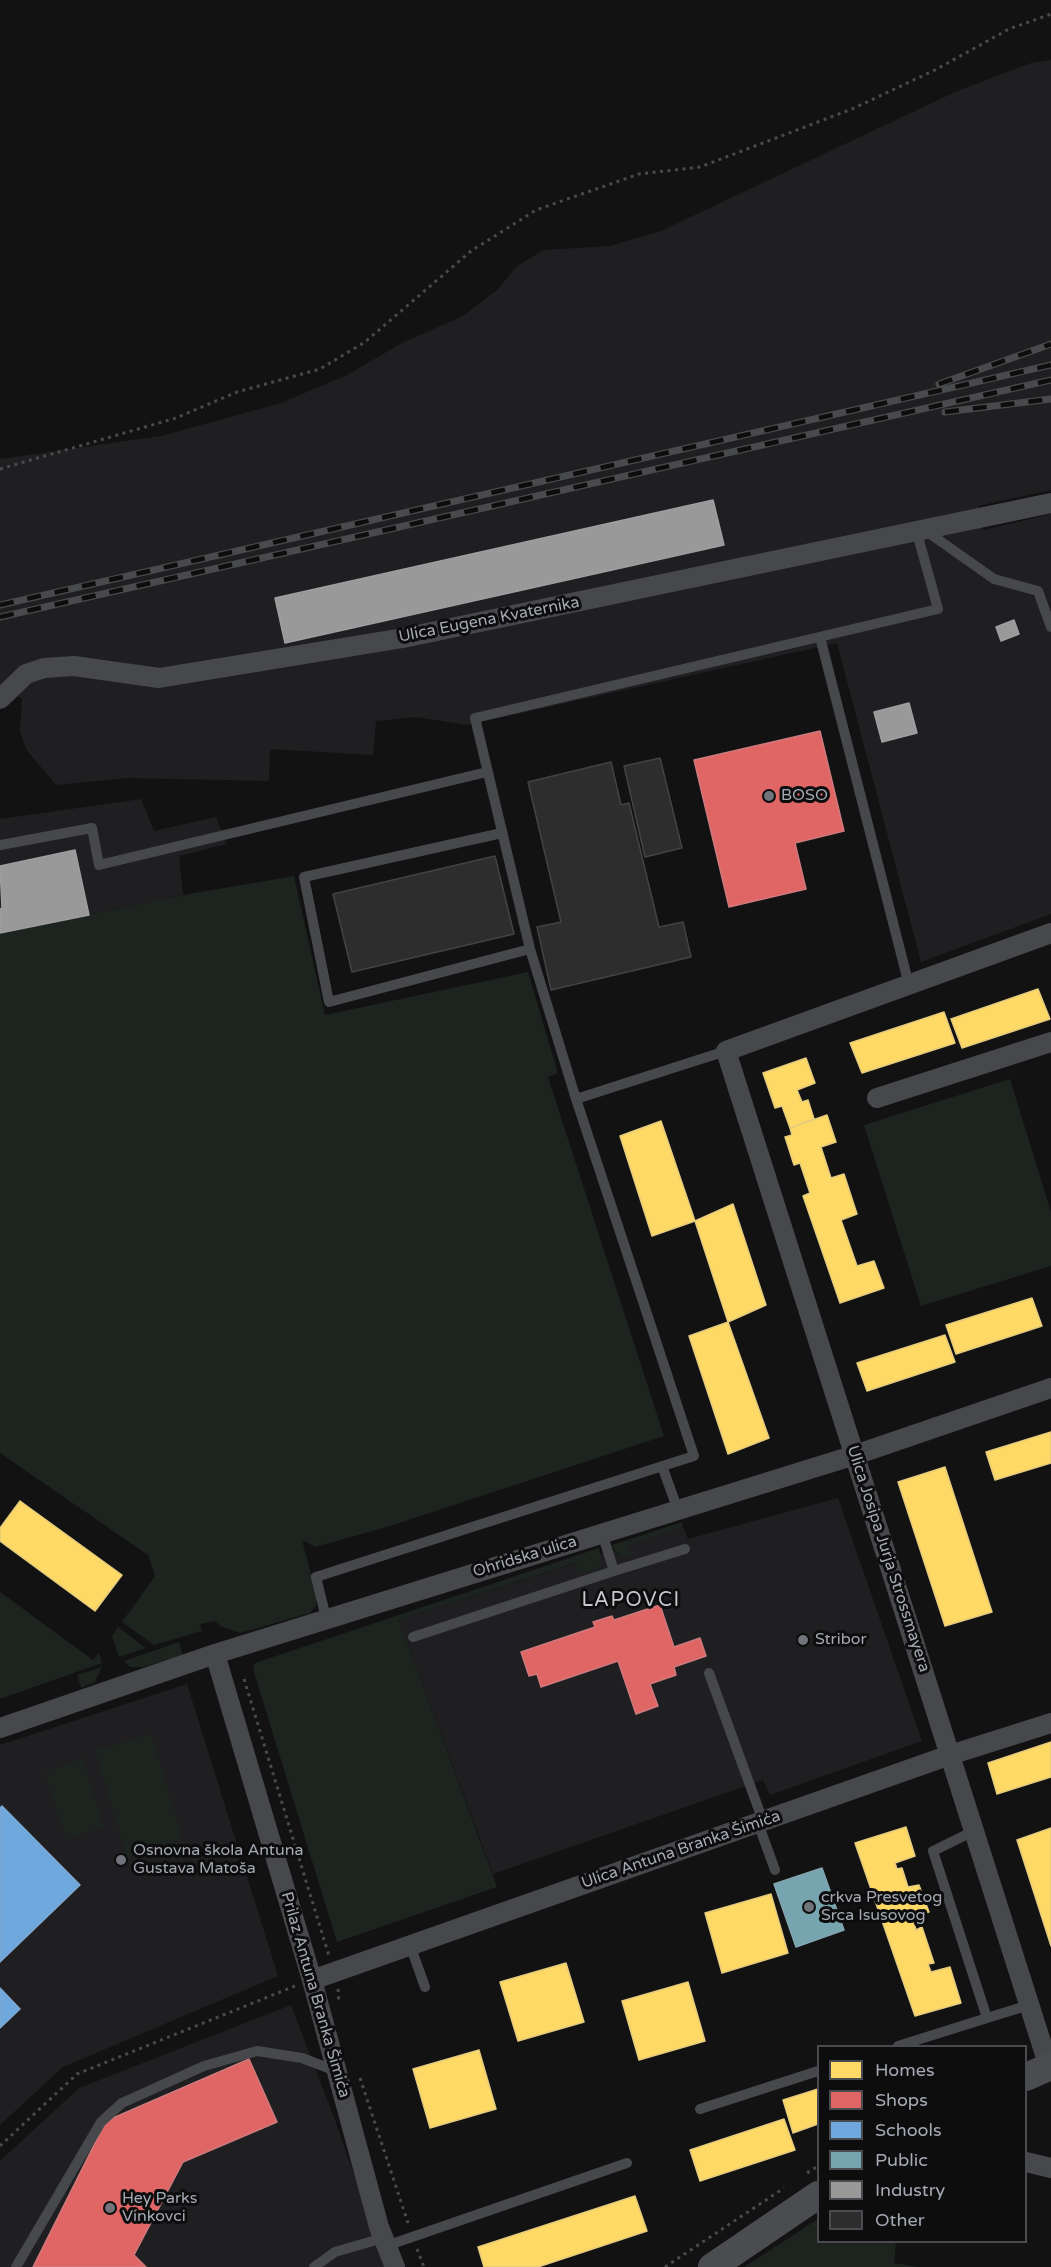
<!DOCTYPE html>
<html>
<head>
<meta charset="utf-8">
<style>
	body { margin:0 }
	#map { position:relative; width:1051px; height:2267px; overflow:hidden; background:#121213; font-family:"Varela Round",sans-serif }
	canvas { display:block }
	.legend { position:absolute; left:817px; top:2045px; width:210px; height:198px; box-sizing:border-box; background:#0d0d0e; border:2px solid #4a4b50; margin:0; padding:8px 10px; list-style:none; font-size:18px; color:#a5a9b3 }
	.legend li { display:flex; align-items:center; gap:12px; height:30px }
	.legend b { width:30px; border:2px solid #4a4b50 }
</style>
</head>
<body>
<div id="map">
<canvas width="1051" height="2267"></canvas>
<ul class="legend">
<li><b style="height:16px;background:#ffd966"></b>Homes</li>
<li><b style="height:16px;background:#e06666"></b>Shops</li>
<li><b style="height:16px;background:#6fa8dc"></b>Schools</li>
<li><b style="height:16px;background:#76a5af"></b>Public</li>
<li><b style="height:16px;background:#999"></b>Industry</li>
<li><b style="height:16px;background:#2d2d2e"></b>Other</li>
</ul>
</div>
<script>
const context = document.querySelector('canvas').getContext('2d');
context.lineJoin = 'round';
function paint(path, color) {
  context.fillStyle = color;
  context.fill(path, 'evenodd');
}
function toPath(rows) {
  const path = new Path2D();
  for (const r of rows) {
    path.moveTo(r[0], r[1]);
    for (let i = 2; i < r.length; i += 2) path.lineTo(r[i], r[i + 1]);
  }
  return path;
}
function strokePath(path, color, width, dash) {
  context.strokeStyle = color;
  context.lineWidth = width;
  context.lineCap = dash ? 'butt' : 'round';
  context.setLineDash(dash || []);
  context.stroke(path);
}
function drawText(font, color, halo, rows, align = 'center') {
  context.font = font + ' "Varela Round",sans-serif';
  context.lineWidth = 6;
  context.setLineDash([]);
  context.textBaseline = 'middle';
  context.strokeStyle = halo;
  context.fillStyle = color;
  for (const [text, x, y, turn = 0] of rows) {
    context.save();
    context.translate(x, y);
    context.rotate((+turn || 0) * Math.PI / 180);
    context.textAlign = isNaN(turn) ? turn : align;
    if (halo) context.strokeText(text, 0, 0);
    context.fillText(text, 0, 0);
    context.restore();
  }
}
paint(toPath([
	[1051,60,1051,490,978,506,983,530,1051,514,1051,914,921,962,837,643,467,725,416,717,376,721,373,755,270,749,269,781,127,778,56,785,26,749,20,731,22,698,0,694,0,459,161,436,281,403,347,375,402,343,463,316,498,289,517,266,544,250,610,246,661,231,955,92,1031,63],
	[141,799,154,831,216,817,227,844,179,856,183,895,0,933,0,819],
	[838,1498,922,1741,770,1795,763,1780,493,1874,399,1620,576,1563,598,1568,601,1554,614,1550,617,1554,631,1557,628,1546,683,1527,688,1539],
	[187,1684,278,1976,63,2067,0,2125,0,1745],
	[291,2005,335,2120,386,2267,0,2267,0,2161,79,2088]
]), '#1f1f21');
paint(toPath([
	[294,876,325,1015,528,972,558,1073,548,1077,664,1436,390,1526,316,1547,302,1540,317,1596,316,1606,310,1613,240,1633,220,1626,215,1621,200,1624,202,1631,154,1645,122,1622,155,1576,148,1555,0,1453,0,933,183,895],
	[1010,1079,1051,1212,1051,1266,921,1306,864,1125],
	[682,1522,683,1527,628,1546,632,1557,622,1557,614,1550,612,1545],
	[599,1548,602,1560,599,1568,579,1574,575,1563,399,1620,497,1887,337,1942,253,1669,255,1663],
	[0,1592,93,1660,99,1653,102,1663,0,1699],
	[118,1627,146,1648,119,1657,112,1636],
	[179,1642,183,1655,143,1667,130,1667,124,1661],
	[102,1667,95,1682,81,1688,77,1675],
	[151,1733,183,1839,127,1858,95,1751],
	[83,1758,104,1827,66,1840,44,1772],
	[818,2219,818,2242,896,2242,894,2263,919,2267,744,2267]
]), '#1d231e');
const homes = toPath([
	[1038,989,1050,1019,962,1048,951,1019,1038,989],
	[944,1012,955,1043,862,1073,850,1043,944,1012],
	[806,1058,815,1083,797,1090,802,1102,808,1100,814,1119,790,1128,782,1106,775,1108,763,1073,806,1058],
	[827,1115,836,1142,821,1147,831,1178,844,1174,857,1214,841,1220,857,1266,874,1261,884,1288,840,1303,803,1196,810,1193,800,1163,794,1165,785,1137,792,1135,790,1128,827,1115],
	[661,1121,695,1221,652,1236,620,1136,661,1121],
	[733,1204,766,1305,728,1322,695,1221,733,1204],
	[1032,1298,1042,1326,956,1354,946,1325,1032,1298],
	[728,1322,769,1438,728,1454,689,1336,728,1322],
	[945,1335,955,1362,867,1391,857,1363,945,1335],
	[1051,1432,1051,1463,995,1480,986,1452,1051,1432],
	[945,1467,992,1612,945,1626,898,1482,945,1467],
	[20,1501,122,1575,95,1611,0,1541,0,1528,20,1501],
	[1051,1742,1051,1777,997,1794,988,1763,1051,1742],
	[906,1827,915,1856,895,1863,897,1869,902,1868,908,1887,919,1885,929,1912,912,1917,916,1930,922,1927,934,1963,928,1964,931,1972,950,1967,961,2003,915,2016,855,1843,906,1827],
	[1051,1828,1051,1946,1017,1840,1051,1828],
	[771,1894,788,1953,722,1973,705,1913,771,1894],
	[566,1963,584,2022,518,2041,500,1982,566,1963],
	[688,1982,705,2041,639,2060,622,2001,688,1982],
	[479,2050,496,2109,430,2128,413,2069,479,2050],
	[818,2089,818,2124,793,2133,783,2100,818,2089],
	[784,2119,795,2150,700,2181,690,2150,784,2119],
	[635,2196,647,2231,538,2267,484,2267,478,2247,635,2196]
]);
paint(homes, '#ffd966');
strokePath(homes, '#e4cb7d', 1.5);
const shops = toPath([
	[820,731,844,831,795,843,806,889,729,907,694,760,820,731],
	[660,1605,674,1647,700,1638,706,1656,674,1667,676,1675,650,1684,658,1706,636,1714,618,1661,541,1687,537,1674,529,1676,521,1652,595,1627,593,1622,612,1616,614,1620,660,1605],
	[249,2059,277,2122,183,2162,134,2255,146,2267,33,2267,106,2121,249,2059]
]);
paint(shops, '#e06666');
strokePath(shops, '#ce7a7d', 1.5);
const schools = toPath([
	[2,1806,80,1885,0,1962,0,1808,2,1806],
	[0,1988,20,2009,0,2028,0,1988]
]);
paint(schools, '#6fa8dc');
strokePath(schools, '#7fa8d0', 1.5);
const public = toPath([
	[822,1868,844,1930,796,1947,774,1884,822,1868]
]);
paint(public, '#76a5af');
strokePath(public, '#84a6b0', 1.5);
const industry = toPath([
	[713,500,724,545,285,643,275,598,713,500],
	[1014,620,1019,634,1001,641,996,627,1014,620],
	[909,703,917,733,882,742,874,712,909,703],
	[75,850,89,915,0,933,0,909,2,908,0,866,75,850]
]);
paint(industry, '#999');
strokePath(industry, '#9d9ea1', 1.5);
const building = toPath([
	[660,758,682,848,645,857,624,766,660,758],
	[611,762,621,805,629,803,659,927,683,922,691,957,551,990,537,927,561,922,528,782,611,762],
	[495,856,514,934,352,972,333,894,495,856]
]);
paint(building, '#2d2d2e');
strokePath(building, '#424346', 1.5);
strokePath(toPath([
	[0,469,176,418,237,392,320,369,365,342,471,251,536,210,639,174,700,167,852,109,935,70,1009,29,1051,14],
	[244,1679,329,1956],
	[338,1989,339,2003],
	[360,2078,408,2223],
	[0,2146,77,2074,295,1986],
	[807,2173,818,2166],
	[417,2249,424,2267],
	[665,2267,784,2188]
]), '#494a4d', 3, [3, 4.5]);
strokePath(toPath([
	[926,531,994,579,1038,591,1051,627],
	[820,637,909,985],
	[502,833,304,877,329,1002,530,949],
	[0,845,92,828,99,865,487,772],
	[576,1099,726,1051],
	[662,1466,678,1510],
	[614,1571,685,1549],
	[326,1618,316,1577,694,1456,576,1099,530,949,475,718,938,609,917,533],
	[413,1637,614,1571,602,1533],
	[709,1673,763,1821],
	[758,1823,775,1870],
	[974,1831,933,1851,987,2018,1029,2005],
	[410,1945,425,1987],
	[898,2046,987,2018],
	[700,2109,818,2071],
	[386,2246,627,2163],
	[16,2267,101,2122,122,2103,204,2066,257,2051,302,2058,336,2071],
	[314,2267,335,2252,383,2238]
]), '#47484c', 10);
strokePath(toPath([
	[0,699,26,674,44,668,74,666,159,678,403,638,1051,503],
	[877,1098,1051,1042],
	[215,1654,312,1980,379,2227,395,2267],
	[0,1728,215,1654,855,1455,1051,1388],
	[312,1980,950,1755,1051,1723],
	[1049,2067,726,1051,1051,933],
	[1026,2162,1051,2168]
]), '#47484c', 20);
strokePath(toPath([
	[1026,2077,1051,2066],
	[712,2267,818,2195]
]), '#4b4c50', 28);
const rail = toPath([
	[939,384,1051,344],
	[945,412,1051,399],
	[0,605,1051,365],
	[0,617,1051,380]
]);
strokePath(rail, '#494a4c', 7);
strokePath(rail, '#0d0d0e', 4.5, [14]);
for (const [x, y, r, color] of [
	[769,796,6,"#72747b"],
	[803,1640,6,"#72747b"],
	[121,1860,6,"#72747b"],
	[809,1907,6,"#72747b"],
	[110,2208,6,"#72747b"]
]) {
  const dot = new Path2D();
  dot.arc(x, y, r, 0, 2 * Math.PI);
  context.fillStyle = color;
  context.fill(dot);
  strokePath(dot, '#0d0d0e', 2);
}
drawText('16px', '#a5a9b3', '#0d0d0e', [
	["Ulica Eugena Kvaternika",489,620,-11],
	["Ohridska ulica",525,1557,-17],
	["Ulica Josipa Jurja Strossmayera",888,1559,72],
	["Ulica Antuna Branka Šimića",681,1850,-19],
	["Prilaz Antuna Branka Šimića",315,1995,74]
]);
drawText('16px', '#a5a9b3', '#0d0d0e', [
	["BOSO",781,796],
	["Stribor",815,1640],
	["Osnovna škola Antuna",133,1851],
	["Gustava Matoša",133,1869],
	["crkva Presvetog",821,1898],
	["Srca Isusovog",821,1916],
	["Hey Parks",122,2199],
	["Vinkovci",122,2217]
], 'left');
context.letterSpacing = '1.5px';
drawText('20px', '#c5c8cf', '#0d0d0e', [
	["LAPOVCI",631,1601]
]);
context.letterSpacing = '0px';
</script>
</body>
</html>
